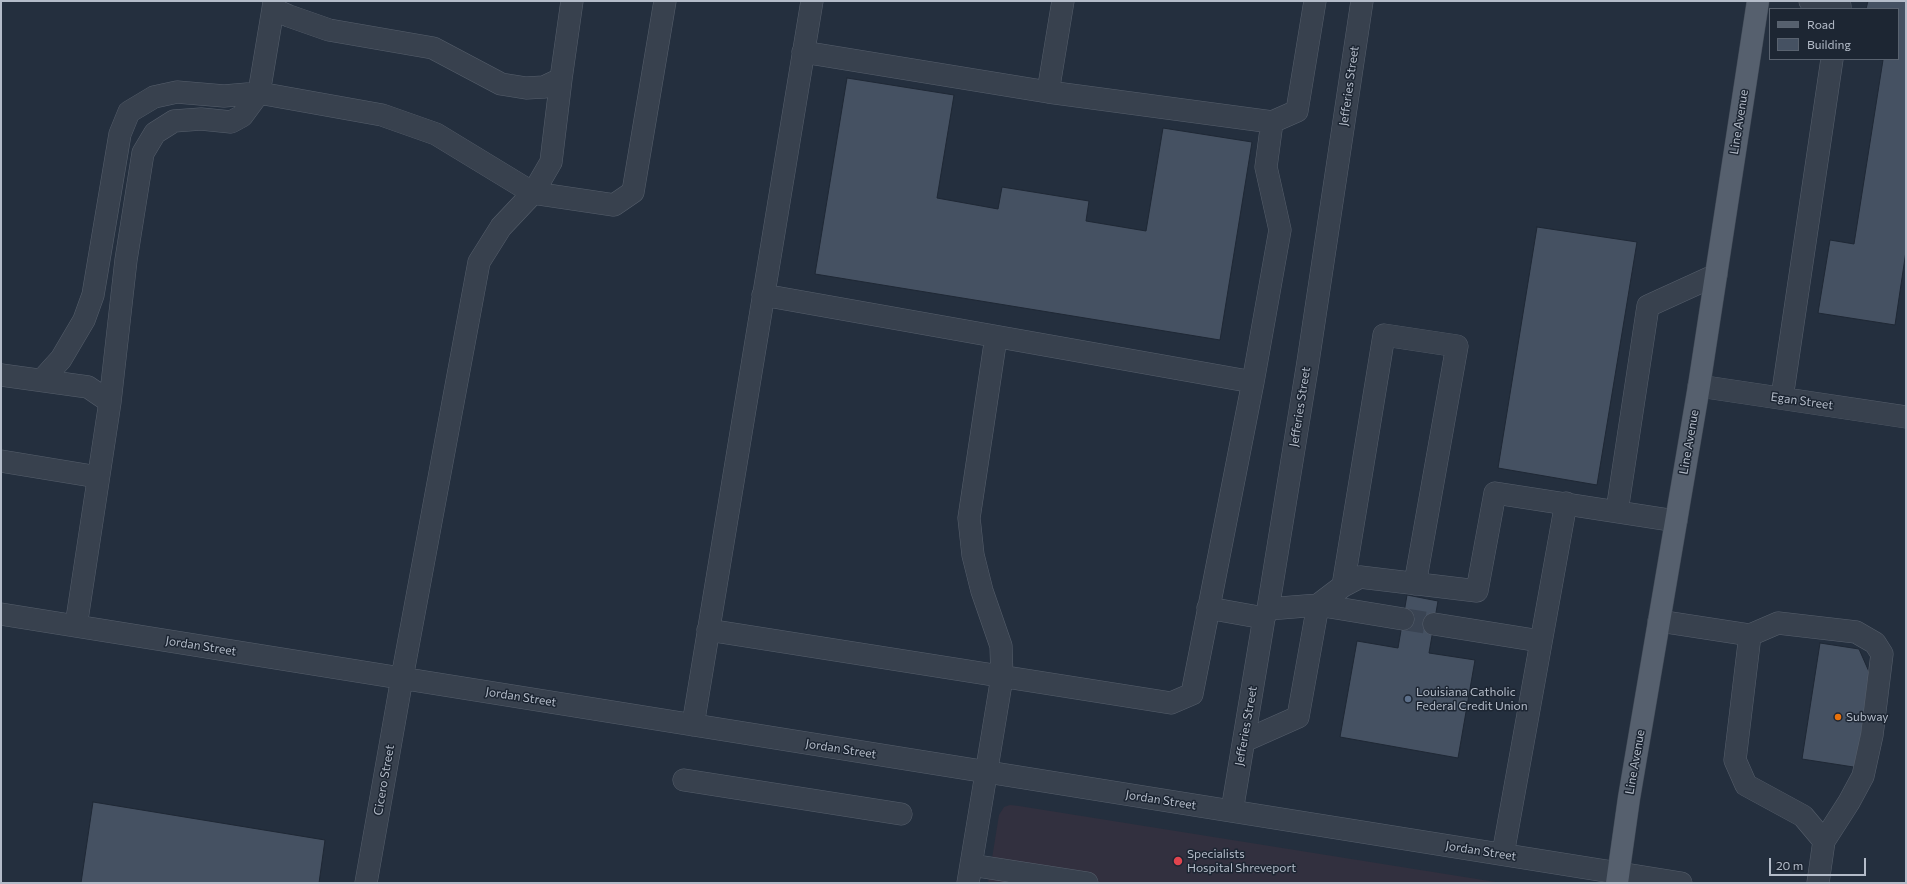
<!DOCTYPE html>
<html>
<head>
<meta charset="utf-8">
<style>
	body { margin:0 }
	#map { position:relative; width:1907px; height:884px; overflow:hidden; background:#242f3e; font-family:Commissioner,sans-serif }
	canvas { display:block }
	.frame { position:absolute; inset:0; border:2px solid #b4bcc9; pointer-events:none }
	.legend { position:absolute; left:1769px; top:8px; width:130px; height:52px; box-sizing:border-box; background:#1d2633; border:1px solid #59626f; margin:0; padding:5px 7px; list-style:none; font-size:12px; color:#b4bcc9 }
	.legend li { display:flex; align-items:center; gap:8px; height:20px }
	.legend b { width:20px; border:1px solid #59626f }
	.scale { position:absolute; left:1769px; top:858px; width:97px; height:18px; box-sizing:border-box; border:2px solid #b4bcc9; border-top:0; padding-left:5px; font-size:12px; line-height:14px; white-space:nowrap; color:#b4bcc9; -webkit-text-stroke:3px #1d2633; paint-order:stroke }
</style>
</head>
<body>
<div id="map">
<canvas width="1907" height="884"></canvas>
<div class="frame"></div>
<ul class="legend">
<li><b style="height:5px;background:#56606e"></b>Road</li>
<li><b style="height:11px;background:#455162"></b>Building</li>
</ul>
<div class="scale">20 m</div>
</div>
<script>
const context = document.querySelector('canvas').getContext('2d');
context.lineJoin = 'round';
function paint(path, color) {
  context.fillStyle = color;
  context.fill(path, 'evenodd');
}
function toPath(rows) {
  const path = new Path2D();
  for (const r of rows) {
    path.moveTo(r[0], r[1]);
    for (let i = 2; i < r.length; i += 2) path.lineTo(r[i], r[i + 1]);
  }
  return path;
}
function strokePath(path, color, width, dash) {
  context.strokeStyle = color;
  context.lineWidth = width;
  context.lineCap = dash ? 'butt' : 'round';
  context.setLineDash(dash || []);
  context.stroke(path);
}
function drawText(font, color, halo, rows, align = 'center') {
  context.font = font + ' Commissioner,sans-serif';
  context.lineWidth = 3;
  context.setLineDash([]);
  context.textBaseline = 'middle';
  context.strokeStyle = halo;
  context.fillStyle = color;
  for (const [text, x, y, turn = 0] of rows) {
    context.save();
    context.translate(x, y);
    context.rotate((+turn || 0) * Math.PI / 180);
    context.textAlign = isNaN(turn) ? turn : align;
    if (halo) context.strokeText(text, 0, 0);
    context.fillText(text, 0, 0);
    context.restore();
  }
}
paint(toPath([
	[1010,805,1019,806,1502,883,988,883,999,815,1004,807]
]), '#32303f');
const building = toPath([
	[1868,1,1906,1,1906,251,1895,325,1818,313,1830,240,1854,244,1883,60,1875,59,1898,59,1898,9,1866,9,1868,1],
	[847,78,954,95,937,198,998,209,1002,187,1089,201,1086,221,1146,231,1163,128,1252,142,1220,340,815,274,847,78],
	[1537,227,1637,242,1597,485,1498,468,1537,227],
	[1407,595,1438,601,1429,653,1475,660,1458,758,1340,737,1357,641,1398,648,1407,595],
	[1820,643,1859,649,1870,674,1860,768,1802,759,1820,643],
	[93,802,325,840,319,883,81,883,93,802]
]);
paint(building, '#455162');
strokePath(building, '#1f2835', 1);
strokePath(toPath([
	[1403,619,1434,624]
]), '#3a4453', 22, [22, 11]);
const minor = toPath([
	[274,1,273,9,289,16,329,30,433,48,501,84,526,88,544,87,561,79,572,1],
	[1810,1,1840,6,1840,9],
	[273,9,259,93,382,115,436,134,533,193,501,227,479,262,402,678,366,883],
	[803,52,1048,92,1272,122,1297,111,1315,1],
	[561,79,551,162,533,193,614,205,633,192,665,1],
	[1048,92,1063,1],
	[1,375,88,387,110,402,76,626],
	[42,380,61,359,84,320,93,295,120,134,129,112,154,97,177,92,224,96,259,93,242,116,231,122,201,119,174,121,155,133,143,153,126,260,110,402],
	[1253,382,1280,230,1266,167,1272,122],
	[1699,386,1906,417],
	[1782,398,1832,59],
	[1,461,98,477],
	[1617,511,1648,306,1716,275],
	[1343,586,1384,335,1457,346,1415,584],
	[1318,605,1343,586,1360,577,1477,591,1495,493,1676,521],
	[1318,605,1403,619],
	[1208,608,1264,618],
	[1,614,1681,883],
	[1659,621,1750,635,1735,760,1746,785,1803,816,1824,841,1818,883],
	[1434,624,1540,641],
	[708,630,1171,703,1192,694,1253,382,763,295],
	[1750,635,1778,623,1856,632,1875,643,1882,654,1872,735,1863,776,1849,802,1824,841],
	[693,725,812,1],
	[1244,741,1298,717,1318,605,1268,609],
	[684,780,901,814],
	[1232,811,1264,618,1268,609,1308,362,1362,1],
	[1503,854,1566,503],
	[971,865,1087,883],
	[968,883,1002,677,1001,646,982,591,973,555,969,518,996,337]
]);
const major = toPath([
	[1617,883,1629,798,1699,386,1758,1]
]);
strokePath(minor, '#565f6c', 23);
strokePath(major, '#414a57', 23);
strokePath(minor, '#38414e', 22);
strokePath(major, '#56606e', 22);
for (const [x, y, r, color] of [
	[1408,699,4,"#5c6f8a"],
	[1838,717,4,"#e8710a"],
	[1178,861,5,"#e0444e"]
]) {
  const dot = new Path2D();
  dot.arc(x, y, r, 0, 2 * Math.PI);
  context.fillStyle = color;
  context.fill(dot);
  strokePath(dot, '#1d2633', 1.5);
}
drawText('12px', '#b4bcc9', '#1d2633', [
	["Jefferies Street",1349,86,-82],
	["Line Avenue",1739,122,-81],
	["Egan Street",1802,401,8],
	["Jefferies Street",1300,407,-81],
	["Line Avenue",1689,442,-80],
	["Jordan Street",201,646,9],
	["Jordan Street",521,697,9],
	["Jefferies Street",1246,726,-80],
	["Jordan Street",841,749,9],
	["Line Avenue",1635,762,-80],
	["Cicero Street",384,780,-80],
	["Jordan Street",1161,800,9],
	["Jordan Street",1481,851,9]
]);
drawText('12px', '#b4bcc9', '#1d2633', [
	["Louisiana Catholic",1416,692],
	["Federal Credit Union",1416,706],
	["Subway",1846,717],
	["Specialists",1187,854],
	["Hospital Shreveport",1187,868]
], 'left');
</script>
</body>
</html>
